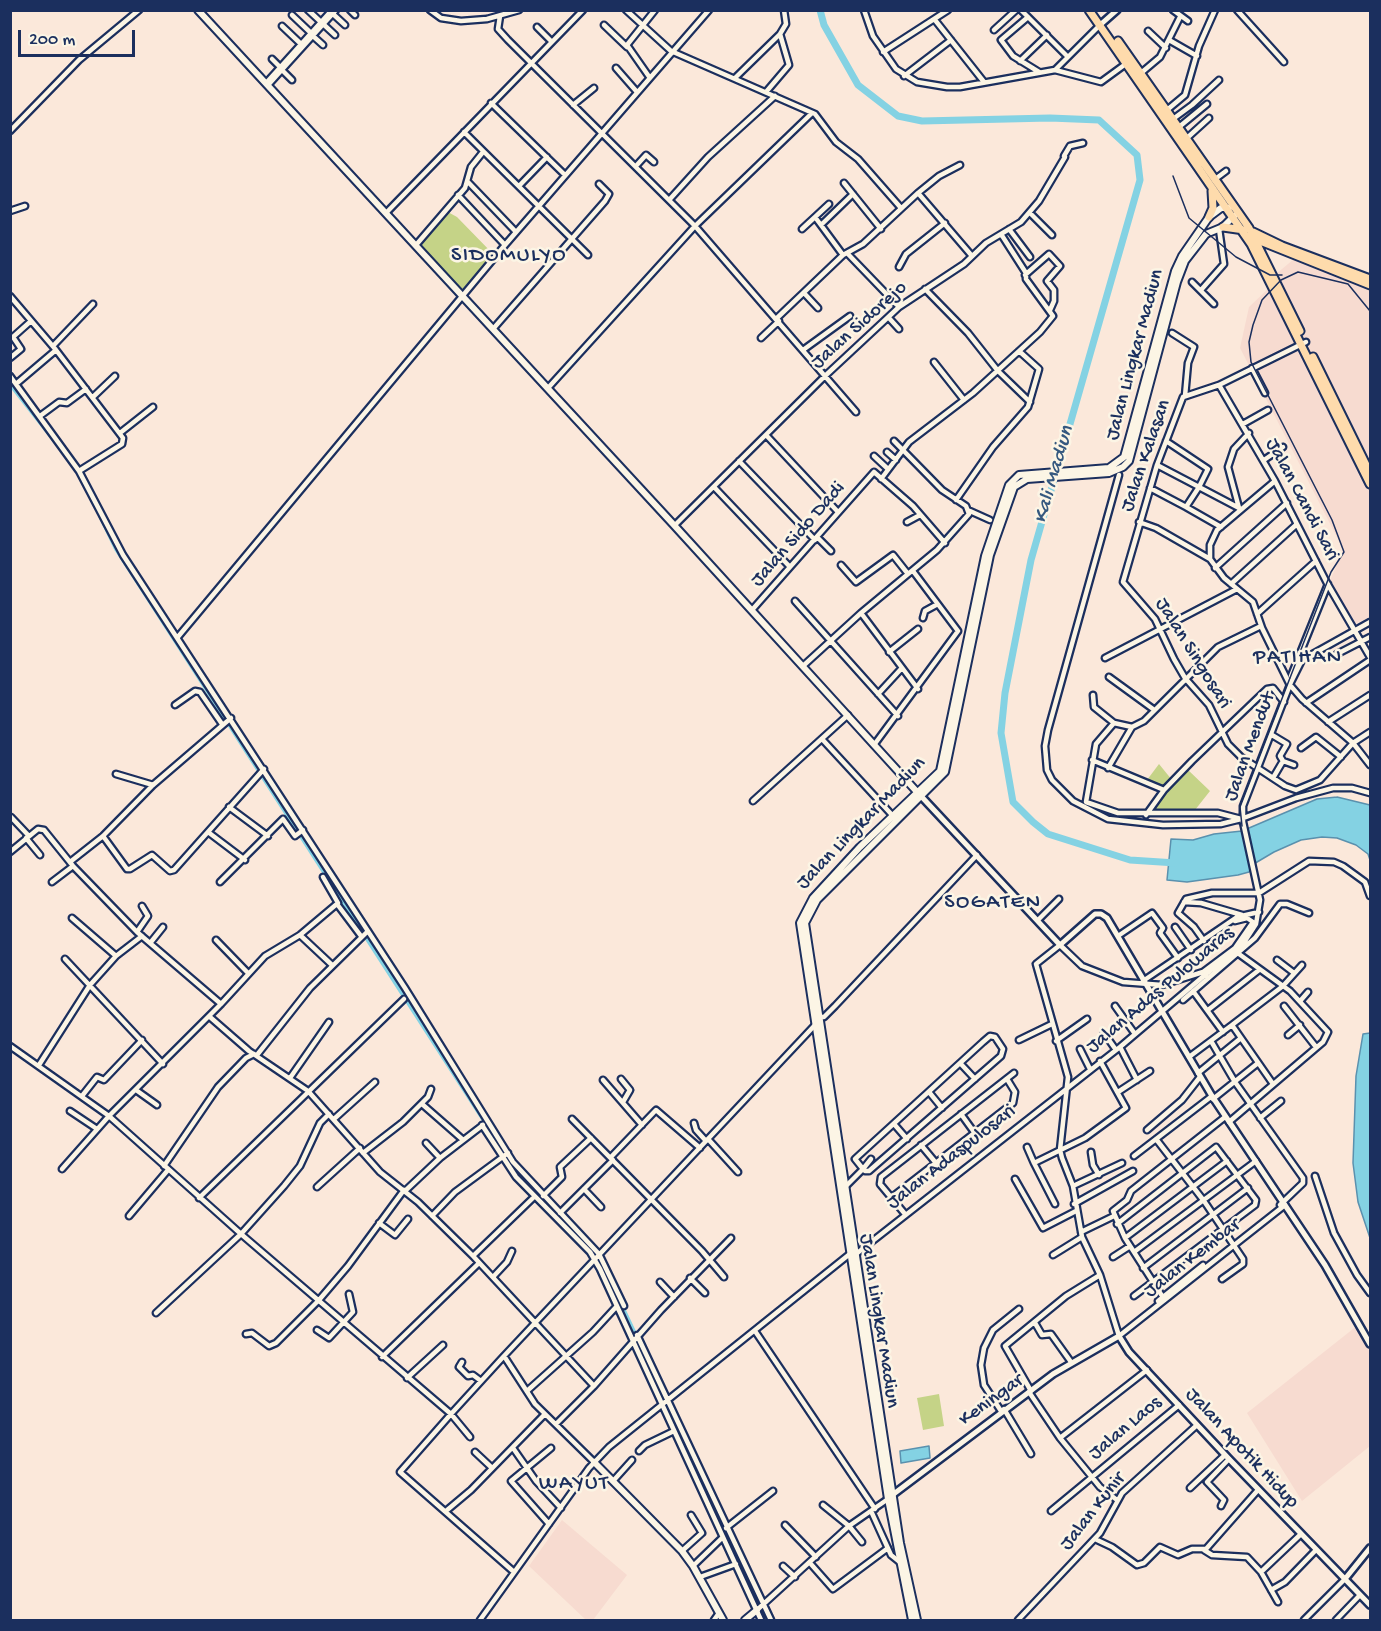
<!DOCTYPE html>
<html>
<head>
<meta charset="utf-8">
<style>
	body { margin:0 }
	#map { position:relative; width:1381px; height:1631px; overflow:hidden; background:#fbe8da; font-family:"Gochi Hand",sans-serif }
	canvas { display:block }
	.frame { position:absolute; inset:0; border:12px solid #1b2f5e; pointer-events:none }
	.scale { position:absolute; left:18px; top:30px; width:117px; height:27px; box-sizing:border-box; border:3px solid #1b2f5e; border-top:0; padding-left:8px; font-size:18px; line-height:21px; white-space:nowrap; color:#1b2f5e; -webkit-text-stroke:4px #fcf5e5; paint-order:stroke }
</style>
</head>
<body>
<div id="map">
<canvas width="1381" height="1631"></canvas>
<div class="frame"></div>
<div class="scale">200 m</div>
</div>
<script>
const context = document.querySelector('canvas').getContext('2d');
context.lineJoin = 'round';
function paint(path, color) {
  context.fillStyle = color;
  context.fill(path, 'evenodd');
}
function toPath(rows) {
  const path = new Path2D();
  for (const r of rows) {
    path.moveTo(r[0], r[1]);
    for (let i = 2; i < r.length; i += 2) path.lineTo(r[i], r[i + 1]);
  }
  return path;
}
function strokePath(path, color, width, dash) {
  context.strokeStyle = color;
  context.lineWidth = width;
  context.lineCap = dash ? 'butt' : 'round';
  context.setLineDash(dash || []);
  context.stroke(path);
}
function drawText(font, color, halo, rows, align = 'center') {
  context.font = font + ' "Gochi Hand",sans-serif';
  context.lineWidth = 5;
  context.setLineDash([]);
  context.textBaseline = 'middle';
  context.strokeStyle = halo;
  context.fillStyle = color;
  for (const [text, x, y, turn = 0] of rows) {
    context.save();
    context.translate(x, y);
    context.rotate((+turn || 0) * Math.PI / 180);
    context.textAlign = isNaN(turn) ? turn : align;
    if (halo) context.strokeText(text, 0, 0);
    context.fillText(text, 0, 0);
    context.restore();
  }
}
paint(toPath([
	[1294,259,1370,288,1370,617,1355,624,1330,581,1343,549,1240,348,1249,307,1270,287,1276,274],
	[1358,1325,1370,1351,1370,1446,1302,1501,1247,1413],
	[562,1520,627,1575,593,1620,586,1620,529,1566]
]), '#f7dbd0');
paint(toPath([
	[446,211,457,217,495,256,465,293,419,243],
	[1159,764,1172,780,1164,788,1147,780],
	[1187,769,1210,791,1195,810,1150,811,1161,796],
	[939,1394,944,1426,923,1430,917,1398]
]), '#c5d387');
const water = toPath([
	[1337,797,1370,805,1370,860,1368,854,1356,845,1337,838,1322,837,1301,840,1274,852,1252,865,1249,872,1238,875,1187,882,1167,880,1171,839,1193,840,1214,834,1242,831,1317,799,1337,797],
	[1370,1033,1370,1238,1358,1202,1353,1163,1356,1076,1363,1034,1370,1033],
	[929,1446,930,1458,901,1463,900,1451,929,1446]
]);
paint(water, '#84d2e3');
strokePath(water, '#5a91ae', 1.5);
strokePath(toPath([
	[10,384,67,457],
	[100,516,116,549,506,1155],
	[510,1161,537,1195],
	[547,1205,598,1257],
	[621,1304,637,1338],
	[646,1359,764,1620]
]), '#84d2e3', 4);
strokePath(toPath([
	[820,10,824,25,858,85,898,116,922,121,1050,118,1099,120,1137,155,1140,180,1031,560,1005,693,1001,733,1013,802,1033,822,1048,834,1130,860,1176,863]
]), '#84d2e3', 7);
const minor = toPath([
	[308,10,335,35],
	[350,10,355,15],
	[430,10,441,18,461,21,487,19,519,10],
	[626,10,671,51,815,114,836,142,858,159,901,208],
	[864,10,873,36,896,69,917,82,947,87,960,87,1055,70,1100,25],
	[1021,10,1068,57],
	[1173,10,1188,21],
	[1237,10,1284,62],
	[333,14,345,25],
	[292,15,311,33],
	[500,16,498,29,508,40,695,226,856,412],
	[1028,17,1001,40,1013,56,1039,72],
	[935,20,984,82],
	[604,25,627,47],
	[282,26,301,44],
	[537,27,551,41],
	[994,30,1016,10],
	[1148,31,1166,48],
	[780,34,786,24,784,10],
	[313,36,323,45],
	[1169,40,1197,56],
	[883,52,948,10],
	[272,59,280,67],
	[1020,61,1047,35],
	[616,68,637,92],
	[282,70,292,80],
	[1055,70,1101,82,1127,63],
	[1141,73,1160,57,1180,17],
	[904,76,951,40],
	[650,78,627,45,655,10],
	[735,78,780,34,789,65,766,92],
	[267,82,332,10],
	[269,84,336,10],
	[491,103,565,175],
	[573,105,594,88],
	[1167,110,1185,95,1199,46,1215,10],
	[1173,119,1192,105,1219,80],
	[1179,127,1207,104],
	[10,131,79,60,139,10],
	[464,132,588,255],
	[1187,138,1209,118],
	[1064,156,1070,146,1083,143],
	[636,166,646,155,654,162],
	[1214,180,1226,171],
	[468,182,516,232],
	[844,183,881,229],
	[519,186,547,157],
	[918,193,939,176,960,165],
	[458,195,505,245],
	[670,199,708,157,775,96],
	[10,211,25,206],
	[386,213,583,10],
	[1030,213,1052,235],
	[815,217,829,204],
	[821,225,853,194],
	[802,229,815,217,843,255],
	[1009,229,1030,257],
	[416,245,465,188,471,167,483,152],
	[847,253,899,307],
	[899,267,906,254,945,223],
	[1025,275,1049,254,1060,266,1047,281,1054,290,1054,301,1050,310],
	[1192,282,1214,304],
	[925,289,968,333,998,371,1030,402],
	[1201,290,1224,264,1219,229],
	[804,293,818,308],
	[10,296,56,350,123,438,122,444,79,471],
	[777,318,843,255,863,244,918,193,972,256],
	[889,318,899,329],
	[493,329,605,201,609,194,599,184],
	[1172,333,1194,347,1188,363,1185,396],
	[761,338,779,321],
	[1306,342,1219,385,1183,397,1157,465,1123,582,1155,619,1174,659,1185,678,1209,705,1228,744,1241,757,1285,786,1296,790,1320,780,1353,743,1370,732],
	[53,346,93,304],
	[803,350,850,316],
	[10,358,21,349,13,337,31,321],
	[934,362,964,400],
	[1252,368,1265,393],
	[10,376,79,471,123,555,405,988,513,1162,599,1254,624,1306],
	[16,384,56,350],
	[1219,385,1275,481,1327,583,1370,657],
	[548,388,695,226,812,113],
	[93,397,115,376],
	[40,416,59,402,67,403,86,389],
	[1243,424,1268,410],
	[120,433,153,407],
	[766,435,838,512],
	[887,452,896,460],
	[874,456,888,469],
	[1264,460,1283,447],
	[739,461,815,540],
	[1157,465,1199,487,1208,469,1166,441],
	[1119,475,1048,730,1045,746,1047,770,1052,780,1073,801,1108,819,1163,825,1221,824,1241,819],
	[881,479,909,442,973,393,1040,332,1053,316,1026,279,1026,273,1001,234],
	[1275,481,1217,530,1210,545,1210,559,1224,578,1253,602,1262,628,1290,685,1302,699,1353,743,1370,765],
	[714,487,790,567],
	[1150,488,1186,507,1199,487,1239,508],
	[956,500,993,447,1028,407,1039,369,1019,351],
	[1186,507,1221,527],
	[1239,508,1228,467,1234,449,1249,433],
	[970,511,990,520],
	[907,522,920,515],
	[1139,522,1156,528,1210,559],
	[675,525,825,376,899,307,964,264,986,243,1021,222,1039,201,1065,157],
	[817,537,831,551],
	[841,565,856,582,893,555,908,574],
	[1215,568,1287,503],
	[913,571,958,631],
	[1231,584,1297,524],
	[795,601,898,716],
	[752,610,874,472,913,506,945,543],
	[861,613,918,689],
	[1257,614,1316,561],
	[923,618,925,611,936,605],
	[177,638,505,245,709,10],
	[889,652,918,629],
	[1337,654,1370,637],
	[1105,658,1237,589],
	[803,666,861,613,937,550,969,514,966,506,942,490,894,441],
	[1291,676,1328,584],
	[1109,677,1153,709],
	[878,694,901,669],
	[1093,695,1094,707,1114,723],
	[1306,703,1370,660],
	[175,705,195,691,200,692,222,724],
	[1328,722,1370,695],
	[1132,727,1114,723,1096,744,1086,802,1118,813,1218,813,1241,819,1296,798,1333,788,1352,788,1370,793],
	[1132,727,1144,721,1218,647,1261,626],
	[1272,735,1287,744,1280,756,1283,761],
	[822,739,893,816],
	[874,745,958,631],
	[1301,748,1316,737,1341,757],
	[1092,760,1164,790],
	[1108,768,1132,727],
	[116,774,153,785],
	[1273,778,1283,761,1294,765],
	[753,801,848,715],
	[229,807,268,836],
	[1146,815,1164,790,1192,761,1267,689,1273,688,1284,702],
	[11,817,29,836],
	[208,832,245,860],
	[103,836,127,869,130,869,152,855,170,871,174,870,264,769],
	[26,838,40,855],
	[10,852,38,829,44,830,73,866,137,932,221,1004,109,1116,62,1169],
	[70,862,103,836,153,785,231,718],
	[52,882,73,866],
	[220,882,283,819,295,836,303,830],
	[1184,902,1201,903,1242,915],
	[337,904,361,936],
	[72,918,116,956],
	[1038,920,1059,899],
	[1175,927,1191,950],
	[137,932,148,916,142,906],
	[300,935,332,965],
	[1118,936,1152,913,1163,928,1160,933,1178,958],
	[216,940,247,972],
	[1204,941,1194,927,1178,913,1186,899,1212,893,1259,893,1309,861,1334,862,1343,866,1365,882,1370,896],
	[151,942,163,927],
	[65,959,163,1064],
	[1277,960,1294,973],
	[1203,972,1235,948,1253,922,1247,918,1235,921],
	[1206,976,1203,972,1162,985,1123,982,1082,966,1060,945,1036,964,1068,1077,1060,1150,1062,1158,1073,1186,1082,1237,1100,1275,1119,1336,1285,1205],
	[1143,981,1237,917,1259,912],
	[1193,991,1223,1032],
	[1183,1000,1255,938,1280,904,1287,904,1309,913],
	[1301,1000,1308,992],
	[221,1004,265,956,300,935,338,903,323,877],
	[1115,1006,1135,1034],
	[1284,1006,1316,1047],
	[1208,1010,1259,970],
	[210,1017,249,1051,308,1091,380,1172,418,1202,473,1256,594,1386],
	[819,1017,824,1017,835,1006,977,855],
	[1232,1025,1283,986,1302,965],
	[1104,1033,1116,1050],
	[1288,1035,1300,1025],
	[1019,1040,1052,1024],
	[1056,1041,1087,1019],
	[1211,1041,1235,1082,1303,1178,1303,1183,1280,1205],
	[10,1046,109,1116,241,1234,451,1414,504,1356],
	[1120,1047,1137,1080],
	[1080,1049,1090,1069],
	[257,1055,310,988,368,931],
	[1189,1057,1232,1025,1273,1084],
	[960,1063,975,1079],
	[39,1065,90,985,116,956,142,936],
	[1198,1073,1241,1038],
	[290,1078,329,1022],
	[621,1079,630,1090,623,1102],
	[603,1080,642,1125],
	[136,1090,157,1105],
	[929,1092,942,1108],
	[1118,1092,1150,1071],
	[82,1096,97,1077,104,1080,142,1040],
	[1213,1099,1258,1063],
	[422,1104,462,1139],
	[70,1111,97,1129],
	[961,1114,974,1132],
	[1260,1118,1281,1101],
	[334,1119,375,1082],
	[572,1119,702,1251,724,1277],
	[1229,1122,1323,1042,1328,1032,1290,991,1239,954],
	[694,1123,696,1130,706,1141],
	[894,1124,907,1139],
	[482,1125,516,1177,590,1252,600,1269,761,1620],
	[1147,1130,1182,1100,1200,1077],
	[708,1139,738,1172],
	[1156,1139,1204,1201,1243,1259,1243,1264,1222,1279],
	[426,1143,440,1158],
	[921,1145,936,1163],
	[1027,1147,1034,1163],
	[1091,1152,1093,1165,1099,1175],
	[363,1153,403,1122,428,1097,431,1089],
	[1134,1156,1212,1096],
	[611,1157,656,1110,700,1148],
	[164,1166,218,1087,246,1058,254,1054],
	[1315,1176,1334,1233,1357,1275,1370,1293],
	[1015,1179,1043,1228,1076,1211],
	[880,1184,881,1177,1014,1073],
	[880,1184,905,1214],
	[846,1186,863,1169,855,1159,983,1042,990,1036,995,1037,1003,1049,1001,1056,869,1171,865,1171,863,1169,871,1159],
	[1073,1186,1122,1163],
	[317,1187,360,1148],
	[584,1189,601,1207],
	[405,1191,440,1158,483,1125],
	[543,1196,562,1177,560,1167,591,1138],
	[892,1197,1013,1103,1015,1092,1007,1079],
	[199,1198,404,999],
	[1055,1204,1034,1163,1085,1138,1126,1108,1100,1061],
	[1074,1204,1133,1171],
	[560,1213,613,1160],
	[129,1216,168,1170],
	[432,1216,455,1192,508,1153],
	[379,1223,395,1235,408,1219],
	[1117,1224,1216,1147,1256,1200,1255,1205,1134,1296],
	[1081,1232,1114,1216],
	[1125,1238,1227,1161],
	[1134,1252,1256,1161],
	[856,1254,1120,1047,1245,941,1256,924,1260,900,1243,822,1243,806,1291,682,1302,660,1370,622],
	[1053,1255,1082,1237],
	[473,1256,534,1197],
	[1113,1257,1130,1246],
	[1143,1268,1248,1188],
	[493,1277,507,1262,512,1251],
	[690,1278,705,1293],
	[660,1282,674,1297],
	[1164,1299,1125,1238,1113,1211,1127,1200,1131,1191,1225,1117],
	[1158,1301,1203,1265],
	[156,1313,241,1234,284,1186,300,1166,320,1123,329,1114],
	[1035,1323,1042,1335,1051,1334,1071,1362],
	[317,1330,329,1338,353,1312,349,1294],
	[755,1331,875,1509],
	[246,1334,252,1333,269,1346,276,1343,319,1300,348,1266,404,1190],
	[637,1335,771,1620],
	[382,1357,479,1263],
	[462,1362,459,1367,468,1376,473,1375,481,1381],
	[407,1378,443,1345],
	[527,1391,593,1332,617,1306],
	[1031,1391,1005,1346,1066,1296,1100,1275],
	[1029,1392,1060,1438,1100,1487,1117,1500],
	[1004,1409,1031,1454],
	[1001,1411,984,1385,981,1365,984,1348,993,1330,1019,1309],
	[556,1424,594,1386,661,1310,731,1238],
	[470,1437,451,1414,400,1472,514,1572],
	[1060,1438,1147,1370],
	[513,1448,536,1481,561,1508],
	[639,1451,645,1445,674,1431],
	[475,1452,491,1467],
	[594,1462,535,1404,504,1356,815,1025],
	[614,1480,632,1460],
	[1190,1488,1225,1455],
	[823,1505,849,1526,862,1542],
	[1221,1506,1224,1500,1207,1482,1229,1459],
	[446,1511,471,1490,545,1414],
	[871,1511,891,1555,901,1563],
	[1051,1511,1179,1405],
	[549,1524,511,1481,551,1448],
	[785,1525,816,1557],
	[726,1528,773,1491],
	[1095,1539,1112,1547,1137,1565,1144,1563,1160,1547,1178,1555,1192,1549,1206,1549,1258,1490],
	[1204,1550,1212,1555,1247,1557,1261,1572,1278,1602],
	[682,1551,702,1533,691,1515],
	[810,1563,833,1589,888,1548],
	[693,1566,723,1537],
	[783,1566,795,1577],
	[1261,1572,1301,1534],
	[700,1577,736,1564],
	[1271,1590,1285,1582,1316,1550],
	[757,1610,849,1526,888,1499],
	[480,1620,589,1468,609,1447,851,1253],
	[714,1620,719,1613],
	[1018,1620,1100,1533,1122,1493,1197,1425],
	[1304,1620,1345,1579],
	[1336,1620,1360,1595]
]);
const tertiary = toPath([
	[1100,25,1117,10],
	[920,795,1060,945,1095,914,1101,914,1107,918,1212,1096,1325,1265,1370,1344],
	[891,1496,1053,1374,1119,1336,1129,1352,1229,1459,1370,1605],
	[1345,1579,1370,1548]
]);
const secondary = toPath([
	[198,10,673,524,918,793],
	[594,1462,682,1551,693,1566,723,1620],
	[745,1620,757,1610],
	[912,1620,888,1499,800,923,813,898,860,847,940,771,985,556,1009,485,1019,475,1109,468,1124,457,1175,271,1182,256,1209,217,1221,208,1229,208],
	[917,1620,900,1543,805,923,817,900,945,772,990,555,1014,487,1027,479,1109,473,1123,467,1129,461,1177,282,1185,261,1206,234,1223,227,1234,216]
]);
const trunk = toPath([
	[1089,10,1251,244,1370,484],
	[1118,41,1249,228,1300,331],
	[1209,217,1213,208,1212,191],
	[1223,227,1244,230],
	[1253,232,1282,246,1370,279],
	[1255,239,1370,285],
	[1313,357,1370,473]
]);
strokePath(minor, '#1b2f5e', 9);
strokePath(tertiary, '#1b2f5e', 10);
strokePath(secondary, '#1b2f5e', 10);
strokePath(trunk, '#1b2f5e', 11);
strokePath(minor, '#fcf5e5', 4.5);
strokePath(tertiary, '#fcf5e5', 5);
strokePath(secondary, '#fcf5e5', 6);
strokePath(trunk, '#fedbac', 7);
strokePath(toPath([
	[1173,176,1189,218,1236,257,1270,275,1282,275],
	[1242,826,1240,807,1331,572,1344,552,1332,520,1251,362,1249,342,1253,325,1262,300,1281,280,1298,272,1348,284,1370,311]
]), '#1b2f5e', 1.5);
drawText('20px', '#1b2f5e', '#fcf5e5', [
	["Jalan Sidorejo",860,326,-42],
	["Jalan Lingkar Madiun",1136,355,-75],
	["Jalan Kalasan",1147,456,-71],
	["Jalan Candi Sari",1301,500,62],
	["Jalan Sido Dadi",799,535,-49],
	["Jalan Singosari",1192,654,58],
	["Jalan Mendut",1251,747,-70],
	["Jalan Lingkar Madiun",862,824,-46],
	["Jalan Adas Pulowaras",1161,991,-40],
	["Jalan Adaspulosari",952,1158,-38],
	["Jalan Kembar",1193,1259,-38],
	["Jalan Lingkar Madiun",878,1321,81],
	["Keningar",992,1401,-36],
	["Jalan Laos",1126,1429,-40],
	["Jalan Apotik Hidup",1241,1449,47],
	["Jalan Kunir",1094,1512,-52]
]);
drawText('italic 21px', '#35587f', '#fcf5e5', [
	["Kali Madiun",1055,475,-74]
]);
context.letterSpacing = '1.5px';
drawText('22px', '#1b2f5e', '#fcf5e5', [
	["SIDOMULYO",509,257],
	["PATIHAN",1298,659],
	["SOGATEN",993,904],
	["WAYUT",574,1485]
]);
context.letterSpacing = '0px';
</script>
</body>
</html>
